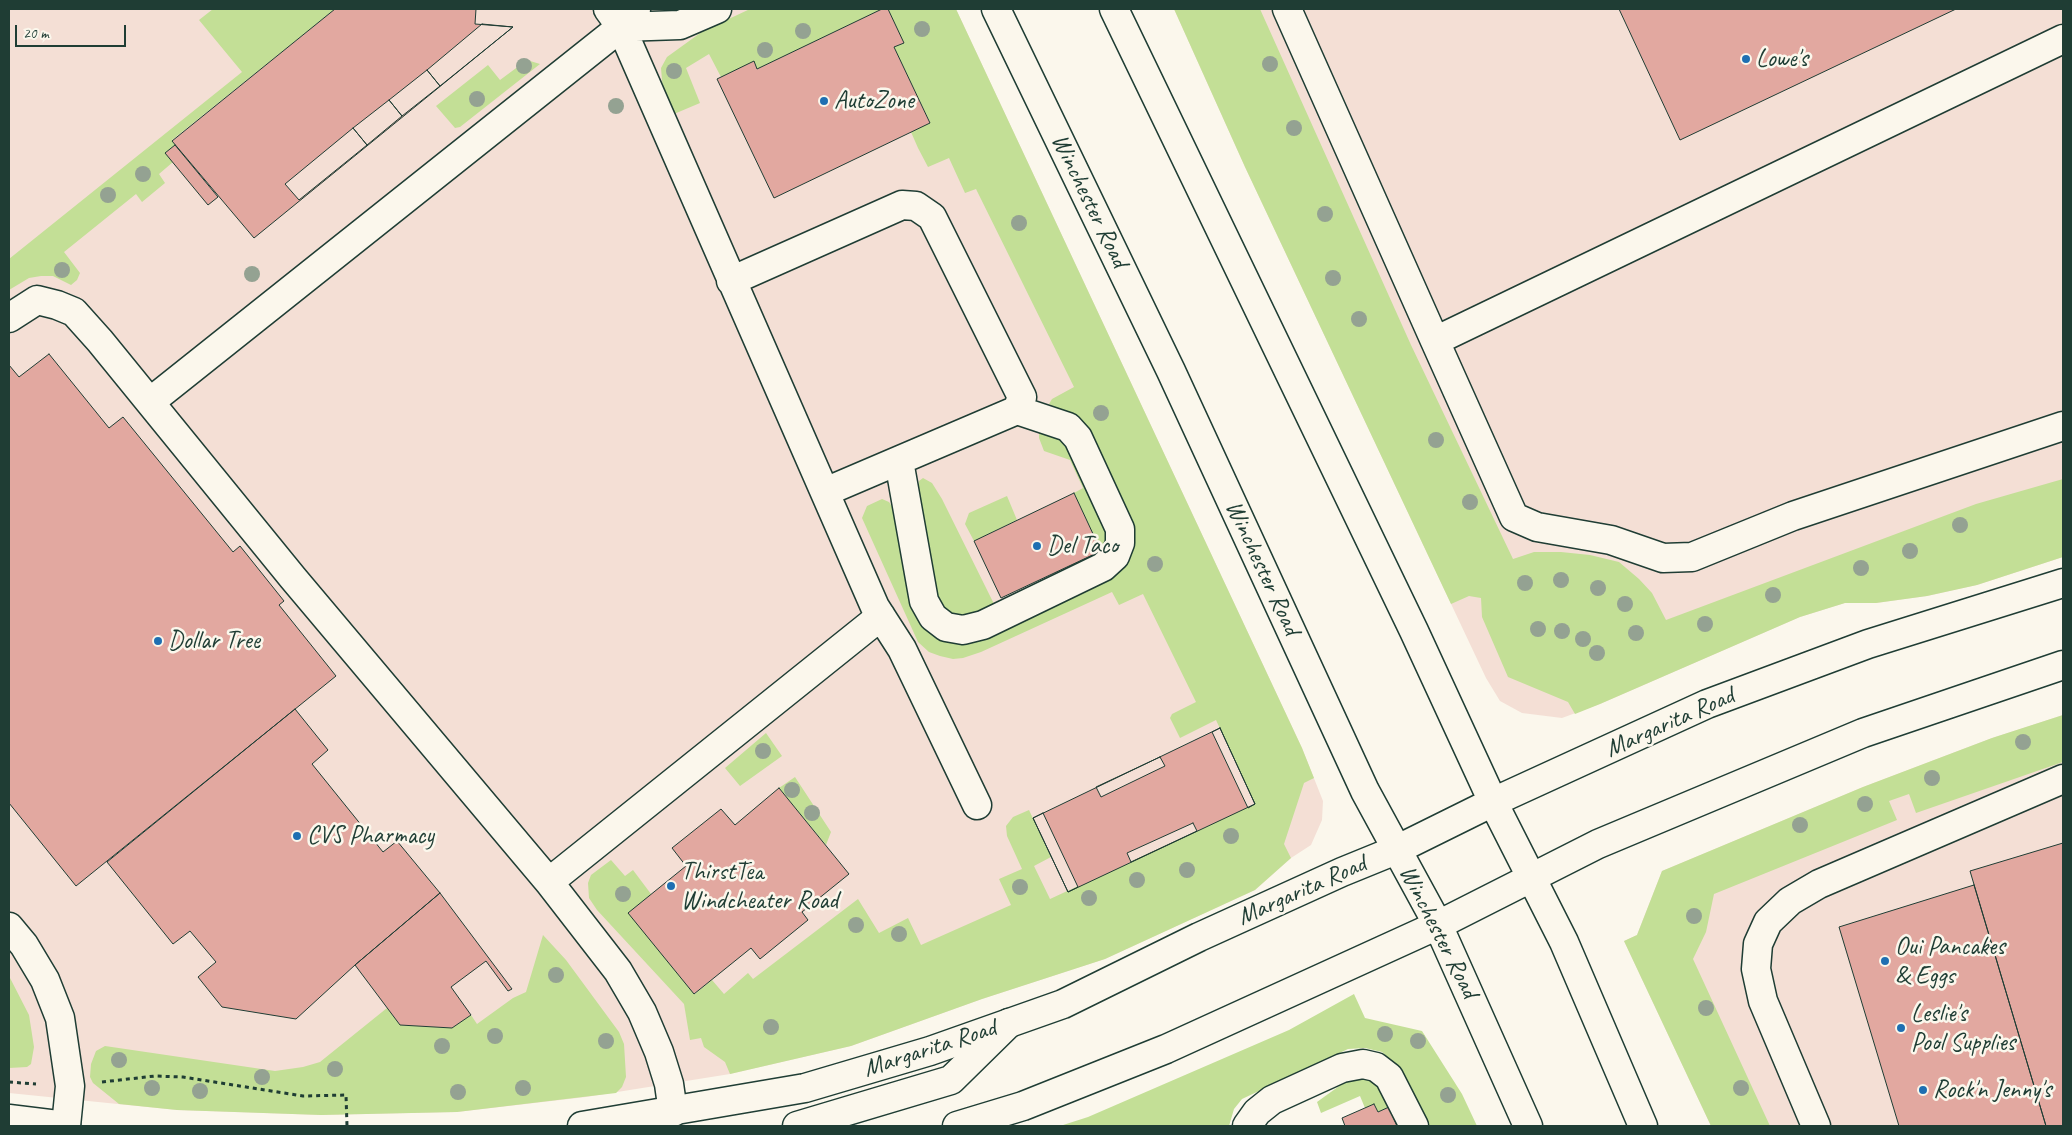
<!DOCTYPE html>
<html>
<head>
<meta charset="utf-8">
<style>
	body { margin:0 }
	#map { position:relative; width:2072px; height:1135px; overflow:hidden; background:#fbf7ec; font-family:Caveat,sans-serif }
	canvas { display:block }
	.frame { position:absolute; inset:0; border:10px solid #1f3d34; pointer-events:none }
	.scale { position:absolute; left:15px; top:25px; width:111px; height:22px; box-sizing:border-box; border:2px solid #1f3d34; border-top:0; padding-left:6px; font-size:15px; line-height:18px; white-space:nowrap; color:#1f3d34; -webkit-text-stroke:4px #fbf7ec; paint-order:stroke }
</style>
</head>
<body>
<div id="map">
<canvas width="2072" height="1135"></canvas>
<div class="frame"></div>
<div class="scale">20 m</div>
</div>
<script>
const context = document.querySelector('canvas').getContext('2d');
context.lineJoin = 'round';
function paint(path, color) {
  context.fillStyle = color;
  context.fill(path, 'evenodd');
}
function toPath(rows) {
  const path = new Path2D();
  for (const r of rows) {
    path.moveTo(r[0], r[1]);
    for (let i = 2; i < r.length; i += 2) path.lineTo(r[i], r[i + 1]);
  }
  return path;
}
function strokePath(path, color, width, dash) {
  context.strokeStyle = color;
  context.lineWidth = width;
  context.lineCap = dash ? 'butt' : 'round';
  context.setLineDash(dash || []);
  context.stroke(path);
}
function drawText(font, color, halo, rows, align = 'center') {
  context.font = font + ' Caveat,sans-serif';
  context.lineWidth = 5;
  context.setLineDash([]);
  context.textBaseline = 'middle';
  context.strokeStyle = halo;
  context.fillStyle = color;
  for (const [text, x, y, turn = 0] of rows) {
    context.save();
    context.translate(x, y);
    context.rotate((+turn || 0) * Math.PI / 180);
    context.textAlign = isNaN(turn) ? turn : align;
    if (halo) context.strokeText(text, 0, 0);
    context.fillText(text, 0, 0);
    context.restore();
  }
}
paint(toPath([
	[9,9,956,9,1302,748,1323,801,1322,820,1311,845,1291,858,1255,890,1105,959,982,999,851,1046,730,1074,586,1097,457,1112,321,1115,177,1110,9,1093],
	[1174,9,2063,9,2063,557,1977,585,1927,596,1876,603,1845,603,1800,617,1600,704,1562,718,1522,713,1500,701,1486,678,1245,167],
	[2063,715,2063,1126,1711,1126,1624,941,1637,935,1662,871,1863,787,1992,738]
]), '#f4dfd5');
paint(toPath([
	[213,9,335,9,172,140,175,145,165,153,173,162,159,174,165,183,142,202,136,194,64,252,80,273,77,280,71,285,53,276,41,276,29,278,9,290,9,259,242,72,199,20],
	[750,9,882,9,757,69,754,62,721,77,709,54,686,68,700,103,674,114,663,92,661,68,667,57,703,31],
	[888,9,956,9,1302,748,1314,778,1304,783,1284,844,1291,858,1255,890,1105,959,982,999,851,1046,730,1074,725,1062,704,1047,701,1038,690,1040,684,1004,597,910,589,898,588,883,591,875,611,860,625,876,633,870,651,894,629,913,695,994,712,980,724,994,748,973,753,979,858,899,879,933,908,918,921,945,1011,905,999,879,1022,869,1007,836,1006,826,1013,817,1029,810,1051,857,1034,866,1050,899,1255,804,1216,720,1180,738,1170,718,1172,714,1196,702,1143,594,1119,605,1112,592,981,652,963,658,953,659,940,656,929,652,918,642,862,518,867,506,882,499,889,502,893,508,913,609,923,627,936,638,954,640,1130,554,1134,539,1132,523,1076,418,1049,404,1052,399,1074,387,976,189,965,193,949,158,928,167,918,148,911,132,930,122,894,47,904,43],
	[1174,9,1260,9,1411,345,1513,559,1534,552,1561,552,1590,555,1619,562,1639,579,1652,593,1666,620,1976,504,2063,479,2063,557,1977,585,1927,596,1876,603,1845,603,1800,617,1600,704,1575,714,1568,702,1508,677,1482,617,1481,598,1469,596,1451,604,1245,167],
	[527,60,540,64,460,127,455,128,436,106,488,65,500,80],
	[1039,431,1062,435,1107,523,1108,542,1101,551,1074,493,1083,488,1070,460,1044,451,1039,438],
	[923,478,932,483,942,499,994,604,969,616,949,613,941,608,936,600,915,504,919,481],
	[1007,496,1017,520,974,541,965,524,969,513],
	[2063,715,2063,762,1916,813,1909,794,1889,801,1897,820,1714,894,1706,932,1693,959,1770,1126,1711,1126,1624,941,1637,935,1662,871,1863,787,1992,738],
	[766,733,782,756,740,786,725,768],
	[795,777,831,832,826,845,779,788],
	[543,935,566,960,619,1032,624,1044,626,1077,622,1087,616,1093,457,1112,321,1115,177,1110,119,1104,93,1083,90,1077,91,1064,96,1051,105,1046,275,1071,303,1067,320,1062,387,1008,400,1025,452,1028,471,1015,477,1024,513,998,526,992],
	[9,976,29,1015,34,1047,31,1064,27,1067,9,1068],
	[1354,994,1365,1018,1422,1031,1462,1094,1477,1126,1424,1126,1398,1067,1382,1052,1365,1048,1348,1049,1242,1099,1234,1109,1229,1126,1060,1126,1088,1117,1289,1030],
	[1357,1076,1376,1082,1389,1107,1378,1112,1374,1104,1365,1108,1360,1096,1321,1113,1317,1102,1342,1084]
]), '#c3df96');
const building = toPath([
	[335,9,476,9,475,24,513,27,254,238,172,141,335,9],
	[882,9,888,9,904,43,894,47,930,123,774,198,717,79,754,61,757,69,882,9],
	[1619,9,1956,9,1680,140,1619,9],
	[482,24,513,27,440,86,427,70,482,24],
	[427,70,440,86,402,116,389,100,427,70],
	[389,100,402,116,367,145,353,128,389,100],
	[353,128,367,145,299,200,285,184,353,128],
	[175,145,218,197,208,205,165,153,175,145],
	[49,354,109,428,123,417,233,552,240,546,284,601,279,605,336,676,76,886,9,803,9,365,19,377,49,354],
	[1074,493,1101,551,1001,598,974,541,1074,493],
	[295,709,328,750,312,764,383,852,397,841,440,893,355,965,296,1019,222,1007,198,977,216,962,190,931,173,944,107,862,295,709],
	[1220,728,1255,804,1068,892,1033,818,1220,728],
	[1220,728,1255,804,1248,808,1212,732,1220,728],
	[1160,757,1165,766,1101,797,1096,787,1160,757],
	[779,788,849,874,802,912,808,920,760,959,751,948,694,994,628,913,686,866,672,848,721,809,735,825,779,788],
	[1043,813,1078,887,1068,892,1033,818,1043,813],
	[1193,823,1197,831,1131,862,1127,853,1193,823],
	[2063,843,2063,1126,2046,1126,1970,871,2063,843],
	[1974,885,2046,1126,1899,1126,1839,927,1974,885],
	[440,893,512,989,508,991,486,961,451,987,471,1015,452,1028,400,1025,355,965,440,893],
	[1374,1104,1378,1112,1389,1107,1397,1126,1345,1126,1342,1118,1374,1104]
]);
paint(building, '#e2a8a0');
strokePath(building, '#1f3d34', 1);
const minor = toPath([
	[608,9,621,27,875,607,902,649,977,805],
	[1287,9,1435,341,2063,39],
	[621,27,680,25,717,9],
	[731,281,902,205,916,206,932,217,1022,397,1017,410,825,492],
	[9,318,37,300,57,305,74,312,100,341,293,578,549,882,618,971,642,1012,659,1052,669,1084,673,1112],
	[1435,341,1514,517,1537,527,1611,540,1663,558,1692,557,1793,516,2063,426],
	[150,402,621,27,636,9],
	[899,461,924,601,933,617,946,627,963,630,983,625,1103,567,1115,556,1120,543,1120,529,1078,438,1068,427,1017,410],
	[549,882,881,616],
	[9,927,24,945,45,980,60,1018,70,1086,66,1126],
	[797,1126,951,1080,1009,1023],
	[1247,1126,1257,1112,1272,1100,1342,1068,1363,1064,1376,1067,1389,1077,1414,1126],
	[1816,1126,1763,1001,1756,969,1758,944,1768,922,1790,901,1819,884,2063,779]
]);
const major = toPath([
	[996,9,1171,371,1365,791,1438,925,1528,1126],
	[1114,9,1414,631,1493,802,1564,942,1643,1126],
	[9,1119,66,1126],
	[582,1126,805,1088,930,1051,1063,1004,1199,937,1342,872,1396,850,1493,802,1707,704,1868,644,2063,583],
	[957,1126,1023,1106,1166,1049,1438,925,1598,844,1863,733,2063,665]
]);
strokePath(minor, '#1f3d34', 31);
strokePath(major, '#1f3d34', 31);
strokePath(toPath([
	[9,1082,36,1084],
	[102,1082,155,1076,183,1077,303,1096,346,1095,347,1126]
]), '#1f3d34', 3, [4, 4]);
strokePath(minor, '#fbf7ec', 28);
strokePath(major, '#fbf7ec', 28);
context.fillStyle = '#94a292';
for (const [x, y] of [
	[922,29],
	[803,31],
	[765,50],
	[1270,64],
	[524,66],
	[674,71],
	[477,99],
	[616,106],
	[1294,128],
	[143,174],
	[108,195],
	[1325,214],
	[1019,223],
	[62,270],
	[252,274],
	[1333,278],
	[1359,319],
	[1101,413],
	[1436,440],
	[1470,502],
	[1960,525],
	[1910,551],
	[1155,564],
	[1861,568],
	[1561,580],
	[1525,583],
	[1598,588],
	[1773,595],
	[1625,604],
	[1705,624],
	[1538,629],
	[1562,631],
	[1636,633],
	[1583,639],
	[1597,653],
	[2023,742],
	[763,751],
	[1932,778],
	[792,790],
	[1865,804],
	[812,813],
	[1800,825],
	[1231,836],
	[1187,870],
	[1137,880],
	[1020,887],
	[623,894],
	[1089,898],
	[1694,916],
	[856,925],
	[899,934],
	[556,975],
	[1706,1008],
	[771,1027],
	[1385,1034],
	[495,1036],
	[606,1041],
	[1418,1041],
	[442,1046],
	[119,1060],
	[335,1069],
	[262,1077],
	[152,1088],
	[523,1088],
	[1741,1088],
	[200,1091],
	[458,1092],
	[1448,1095]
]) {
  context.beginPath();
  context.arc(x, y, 8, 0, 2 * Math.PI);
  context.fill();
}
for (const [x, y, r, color] of [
	[1746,59,5,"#1f6fb2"],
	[824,101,5,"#1f6fb2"],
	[1037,546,5,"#1f6fb2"],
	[158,641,5,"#1f6fb2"],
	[297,836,5,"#1f6fb2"],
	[671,886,5,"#1f6fb2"],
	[1885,961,5,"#1f6fb2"],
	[1901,1028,5,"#1f6fb2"],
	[1923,1090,5,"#1f6fb2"]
]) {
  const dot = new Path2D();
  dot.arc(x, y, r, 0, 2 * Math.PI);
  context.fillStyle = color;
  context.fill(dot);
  strokePath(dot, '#fbf7ec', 2);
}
drawText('25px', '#1f3d34', '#fbf7ec', [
	["Lowe's",1756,59],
	["AutoZone",834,101],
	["Del Taco",1047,546],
	["Dollar Tree",168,641],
	["CVS Pharmacy",307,836],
	["ThirstTea",681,872],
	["Windcheater Road",681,901],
	["Oui Pancakes",1895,947],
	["& Eggs",1895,976],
	["Leslie's",1911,1014],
	["Pool Supplies",1911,1043],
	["Rock'n Jenny's",1933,1090]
], 'left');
drawText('25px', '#1f3d34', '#fbf7ec', [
	["Winchester Road",1089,201,64],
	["Winchester Road",1262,568,65],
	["Margarita Road",1670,723,-24],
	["Margarita Road",1302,891,-24],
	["Winchester Road",1438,932,63],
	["Margarita Road",930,1049,-18]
]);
</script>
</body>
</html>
